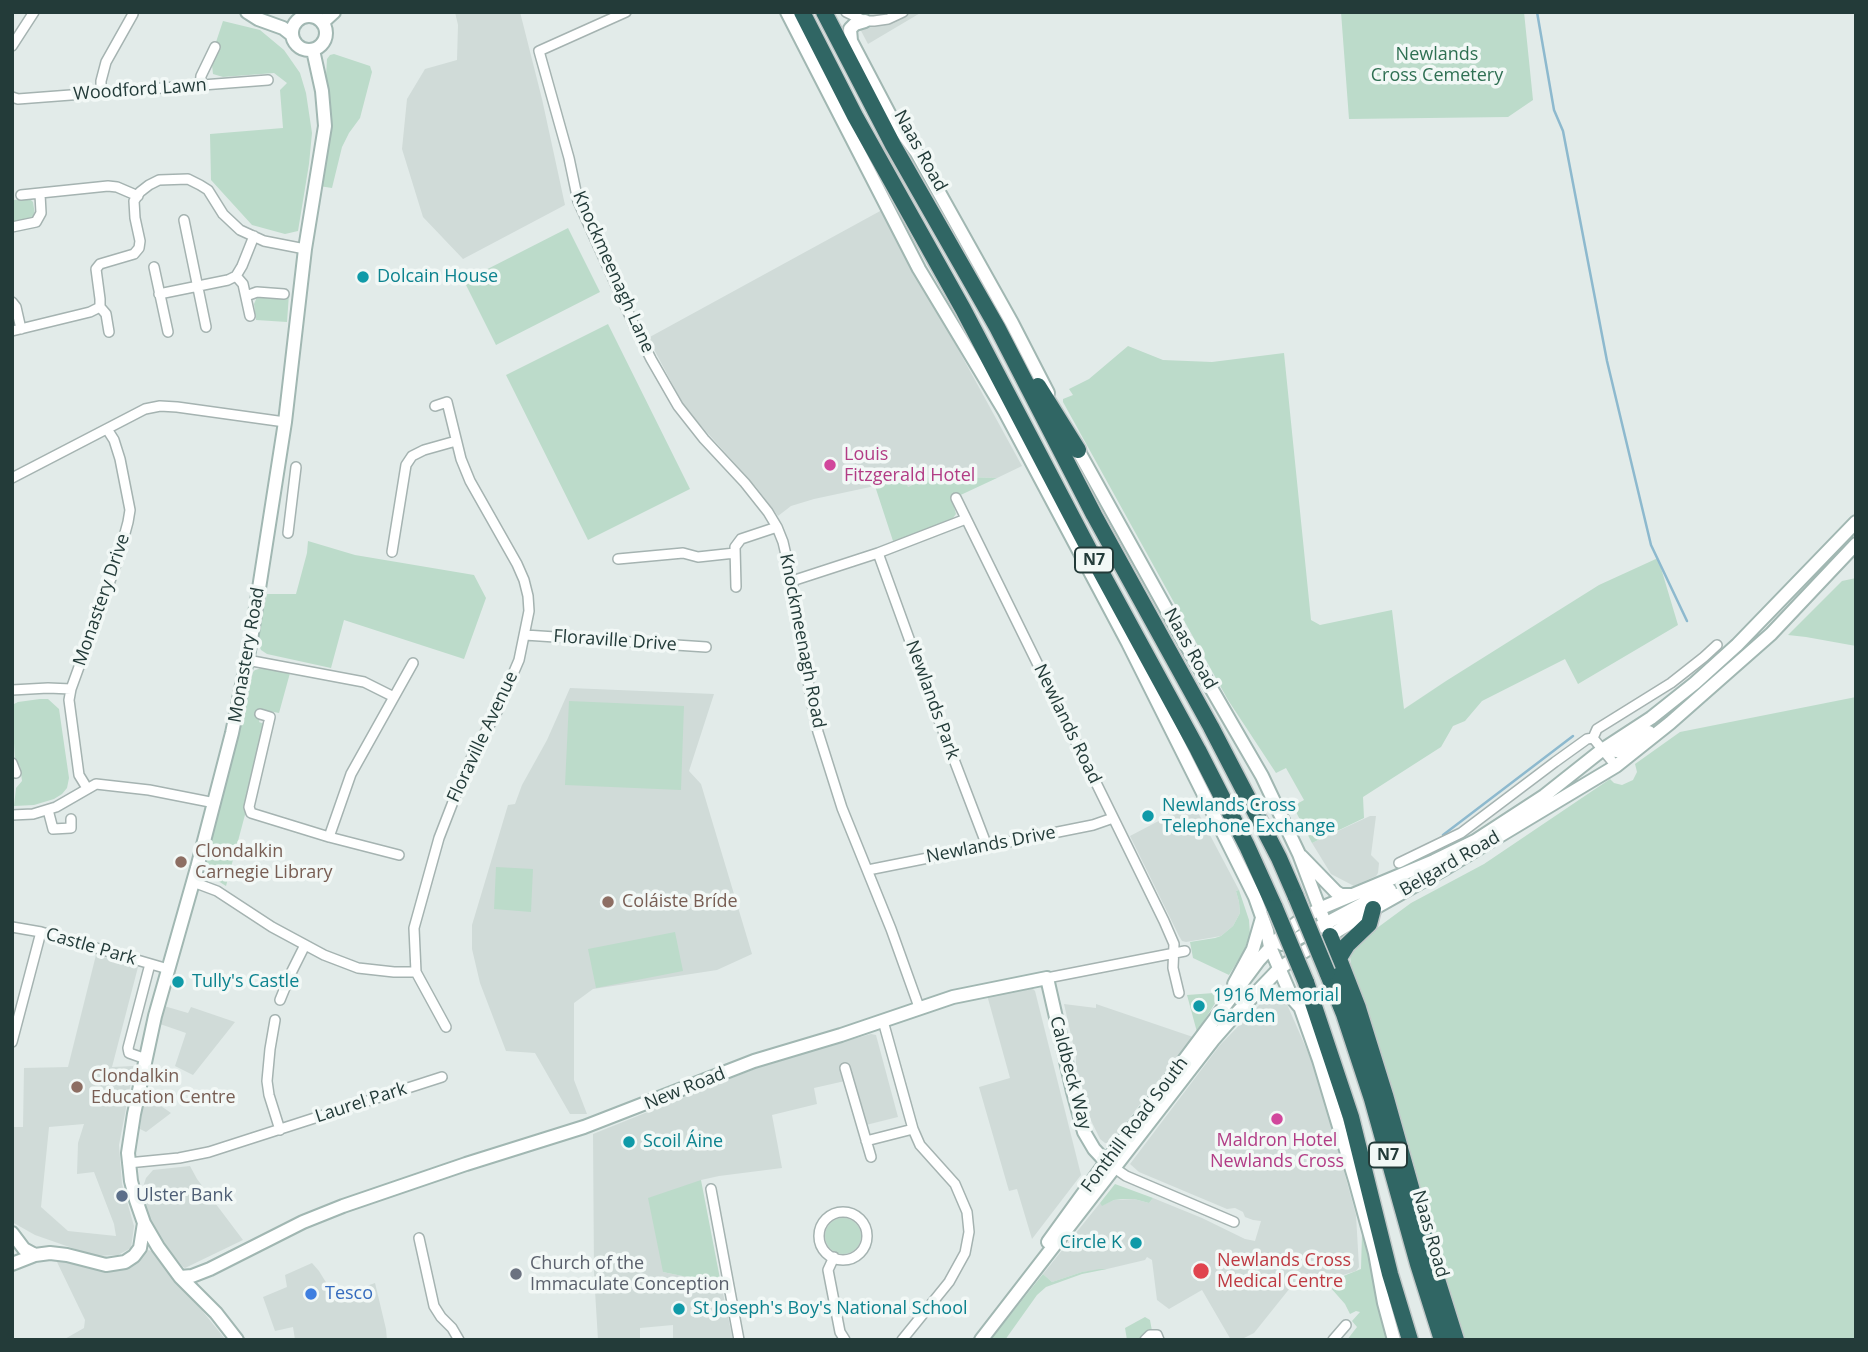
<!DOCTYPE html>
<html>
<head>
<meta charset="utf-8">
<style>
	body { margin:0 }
	#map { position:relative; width:1868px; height:1352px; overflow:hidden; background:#e2ebe9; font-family:"Open Sans",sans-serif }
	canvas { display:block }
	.frame { position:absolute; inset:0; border:14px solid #233b39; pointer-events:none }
</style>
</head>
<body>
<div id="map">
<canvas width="1868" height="1352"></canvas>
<div class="frame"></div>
</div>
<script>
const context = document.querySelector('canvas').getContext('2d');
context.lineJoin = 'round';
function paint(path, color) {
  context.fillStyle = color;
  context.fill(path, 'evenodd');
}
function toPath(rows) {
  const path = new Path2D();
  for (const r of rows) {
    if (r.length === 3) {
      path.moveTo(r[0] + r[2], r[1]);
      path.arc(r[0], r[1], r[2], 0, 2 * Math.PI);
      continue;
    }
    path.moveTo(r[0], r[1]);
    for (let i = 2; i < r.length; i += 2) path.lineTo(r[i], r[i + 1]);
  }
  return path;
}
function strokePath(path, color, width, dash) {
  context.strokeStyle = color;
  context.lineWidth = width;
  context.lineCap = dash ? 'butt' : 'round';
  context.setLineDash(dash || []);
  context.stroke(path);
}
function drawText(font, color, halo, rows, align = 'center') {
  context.font = font + ' "Open Sans",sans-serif';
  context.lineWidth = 7;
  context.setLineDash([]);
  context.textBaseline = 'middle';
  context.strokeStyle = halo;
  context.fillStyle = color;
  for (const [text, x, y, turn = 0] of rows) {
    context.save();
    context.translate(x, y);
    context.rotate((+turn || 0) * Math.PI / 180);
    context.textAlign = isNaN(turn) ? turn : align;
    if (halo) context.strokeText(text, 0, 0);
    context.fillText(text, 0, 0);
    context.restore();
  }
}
paint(toPath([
	[455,12,520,12,542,99,565,205,463,259,423,217,402,149,407,99,425,69,457,60,458,25],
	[851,12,922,12,868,44],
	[882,210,1022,466,997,478,931,476,908,487,898,483,893,477,875,486,814,499,791,506,778,516,756,487,685,408,648,338],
	[570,688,714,694,689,771,701,784,752,954,717,970,593,989,574,1003,574,1080,587,1114,570,1114,535,1053,506,1051,480,983,472,949,472,925,508,805,515,804,522,785,547,740],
	[1193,803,1239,890,1236,891,1239,902,1240,913,1233,926,1221,936,1186,942,1182,941,1179,936,1130,836],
	[1370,816,1376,816,1371,855,1379,863,1378,873,1376,876,1354,886,1331,874,1312,843],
	[96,955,138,967,112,1067,134,1066,119,1145,122,1184,134,1226,131,1248,118,1255,95,1256,35,1235,12,1222,12,1127,23,1127,24,1068,68,1067],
	[84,1124,78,1143,77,1174,94,1172,114,1224,116,1236,68,1231,41,1207,49,1127],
	[1031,987,1035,991,1081,1175,1032,1239,1017,1189,1009,1191,979,1087,1010,1078,987,995],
	[1278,997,1286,1002,1317,1073,1356,1215,1359,1267,1356,1271,1343,1275,1321,1276,1316,1280,1294,1283,1254,1333,1240,1340,1231,1340,1202,1290,1169,1309,1157,1300,1152,1260,1147,1257,1145,1260,1107,1269,1082,1272,1052,1282,1043,1274,1100,1203,1103,1205,1114,1200,1134,1199,1149,1203,1153,1198,1202,1218,1245,1239,1255,1241,1261,1221,1253,1220,1245,1217,1243,1212,1235,1208,1227,1209,1139,1172,1130,1164,1220,1045,1261,1003,1271,998],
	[1064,1004,1096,1008,1096,1004,1193,1037,1149,1092,1111,1143,1105,1143,1100,1139,1085,1108,1076,1070,1076,1057],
	[164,1006,188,1013,191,1007,235,1022,193,1075,175,1066,186,1033,160,1024],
	[871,1034,876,1035,898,1117,866,1125,849,1067,845,1081,814,1088,817,1104,772,1115,782,1168,719,1176,701,1180,663,1272,721,1284,733,1340,673,1340,673,1325,640,1328,640,1340,598,1340,594,1274,593,1134,774,1061],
	[144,1094,171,1113,146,1132,140,1129],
	[190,1166,197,1179,243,1240,185,1268,183,1267,155,1233,146,1211,142,1190,146,1178,153,1170],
	[147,1250,153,1251,156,1254,226,1340,63,1340,84,1328,85,1320,56,1260,108,1270],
	[312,1263,319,1271,335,1297,375,1283,386,1329,387,1340,295,1340,293,1327,275,1331,263,1297,287,1287,285,1275]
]), '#d0dbd8');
paint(toPath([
	[1341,12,1524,12,1533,100,1508,117,1349,119],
	[223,21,260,30,284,50,300,73,306,93,312,133,309,164,298,231,285,234,252,225,211,180,210,134,283,128,280,90,287,83,274,73,223,77,213,74,212,65,220,45,216,42],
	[334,54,370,66,372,72,360,118,349,133,342,147,332,188,319,186,329,102,326,76,327,59,330,55],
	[30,199,33,202,35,215,32,218,12,223,12,200],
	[568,228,600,292,496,345,464,281],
	[289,294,287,322,256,320,254,304,257,297,286,299],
	[608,324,690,489,588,540,506,375],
	[1128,346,1163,360,1212,362,1284,353,1311,620,1320,625,1392,610,1404,709,1446,681,1599,585,1658,558,1678,625,1578,684,1565,659,1482,701,1465,721,1453,726,1441,747,1363,797,1364,818,1312,843,1293,806,1304,800,1286,768,1276,773,1228,700,1063,402,1063,399,1073,395,1069,389,1089,379],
	[931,476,997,478,952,499,956,514,950,522,893,541,875,486,894,477,898,483,905,481,908,487],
	[308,541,355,555,474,575,486,598,464,659,344,620,331,668,267,654,261,650,257,640,267,594,296,594,307,553],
	[1856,578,1856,646,1806,637,1788,635,1842,581],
	[262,668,290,673,279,713,263,710,259,722,264,724,246,811,226,886,212,877,204,865,233,756,251,674,255,670],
	[1856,697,1856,1340,1464,1340,1361,1002,1359,989,1351,966,1350,956,1354,950,1373,931,1411,903,1484,864,1610,779,1614,783,1622,785,1633,780,1637,772,1635,764,1680,732],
	[40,699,48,699,59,709,69,778,67,788,62,794,54,799,34,805,14,806,16,788,22,781,20,766,15,762,12,705,18,702],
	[569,701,684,706,681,790,565,785],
	[496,867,533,869,531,912,494,909],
	[1239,890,1249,920,1250,934,1244,951,1229,975,1193,958,1190,942,1215,938,1221,936,1233,926,1240,913,1239,902,1236,891],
	[675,932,683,971,596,988,588,949],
	[1214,993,1219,997,1197,1032,1187,995],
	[701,1180,721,1284,663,1272,648,1198],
	[1115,1184,1153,1198,1149,1203,1134,1199,1122,1199,1114,1200,1102,1206,1100,1203],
	[843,1236,18],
	[1362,1233,1374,1272,1393,1340,1347,1340,1357,1327,1352,1321,1360,1312,1356,1311,1350,1314,1345,1304,1330,1287,1331,1281,1361,1269],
	[1100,1269,1107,1269,1082,1274,1046,1287,1037,1295,1005,1340,990,1340,1043,1274,1052,1282,1082,1272],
	[1145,1317,1150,1320,1152,1331,1141,1340,1127,1340,1125,1328]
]), '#bcdbca');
strokePath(toPath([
	[1537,12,1554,110,1563,131,1607,361,1651,545,1687,621],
	[1443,835,1573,736]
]), '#8db9ce', 2.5);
const street = toPath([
	[626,12,539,51,569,158,578,201,633,323,651,359,678,406,704,439,745,483,768,512,777,527,783,542,792,581,811,699,818,732,842,808,891,929,919,1007],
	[846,12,865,21,874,21,888,19,903,12],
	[12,46,34,12],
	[200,86,201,76,215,47],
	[101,93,101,81,106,62,133,14],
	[12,97,18,99,268,80],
	[21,195,108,186,117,187,138,196],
	[184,220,206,327],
	[12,227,36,222,41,213,40,194],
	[154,267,168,332],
	[236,276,243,284,250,316],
	[159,294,228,280,236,276,242,266,254,236],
	[246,296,257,292,284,294],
	[12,302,16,307,21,329],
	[100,307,100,299,96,269,100,264,134,254,139,248,140,241,135,218,134,201,140,192,149,185,159,180,188,179,200,185,208,190,223,214,240,230,264,241,305,249],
	[100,307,106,314,109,332],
	[12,331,90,312,100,307],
	[435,406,447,402,461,459,470,481,517,564,524,580,528,596,529,611,519,660,510,681,496,714,476,748,463,776,439,838,414,928,416,972,446,1027],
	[12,478,145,409,160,406,177,407,285,422],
	[956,498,1164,921,1174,944,1173,968,1179,993],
	[288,533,296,467],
	[392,552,406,465,412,456,424,450,456,441],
	[878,553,932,702,987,846],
	[618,559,683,553,698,557,735,553],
	[792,581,878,553,966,519],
	[736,587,735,547,741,539,777,527],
	[525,635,706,647],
	[247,660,364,682,394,697],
	[12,690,48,688,71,689],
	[260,714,270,717,249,807,251,813,329,837,399,855],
	[12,763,16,773],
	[1616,766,1593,738,1597,729,1671,683,1704,657,1717,645],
	[87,788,79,775,69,700,71,689,118,559,128,522,130,510,120,459,114,440,107,429],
	[48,810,53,829,71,828,71,819],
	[12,815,33,814,56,807,96,784,149,790,215,803],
	[329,837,351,774,413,663],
	[1399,863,1461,833,1555,762,1587,739,1593,738],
	[868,870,1093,825,1113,818],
	[193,882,217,891,272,927,324,955,358,968,394,972,416,972],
	[12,927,41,932,168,969],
	[1047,978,1185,951],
	[280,1000,291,973,305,945],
	[275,1020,270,1049,267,1081,269,1095,280,1130],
	[883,1021,913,1129,920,1145,955,1184,967,1212,969,1232,965,1253,949,1282,902,1340],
	[12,1042,41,932],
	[146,1059,129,1053,128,1048,150,964],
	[845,1068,871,1157],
	[866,1141,913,1129],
	[128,1163,179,1158,209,1152,442,1077],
	[1110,1165,1126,1176,1234,1222],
	[711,1189,739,1340],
	[843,1236,24],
	[419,1238,434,1306,441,1317,452,1328,459,1340],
	[834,1257,828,1270,840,1332,845,1340],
	[1145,1340,1150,1335,1157,1335,1159,1340],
	[1333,1340,1346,1325]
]);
const secondary = toPath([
	[247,12,258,19,283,28,292,35],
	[787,12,919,269,1005,412,1128,643,1255,897,1267,931,1270,947,1292,998,1299,1006],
	[309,33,17],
	[865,21,855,24,850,29,851,41,892,119,917,153,1012,323,1048,393],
	[323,22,334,12],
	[1074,443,1189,650,1262,776,1299,854,1330,936],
	[1602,750,1617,751,1649,732],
	[1301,856,1336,892,1341,895,1351,895],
	[1282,944,1291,942,1366,902,1390,890],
	[1234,984,1253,949,1262,918],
	[1297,998,1319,1060,1355,1180,1375,1253,1384,1303,1394,1340],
	[12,1233,24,1249,35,1255],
	[1048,1242,1106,1162,1146,1111,1259,960,1282,935,1298,922,1319,909,1434,861,1475,841,1544,796,1602,750,1651,718,1695,683,1737,645,1856,522],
	[12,1264,35,1255,50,1253,67,1255,106,1265,125,1262,134,1256,140,1248,144,1223],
	[180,1277,192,1276,210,1269,303,1222,343,1206,466,1164,584,1127,754,1061,841,1035,953,997,1047,978,1073,1092,1084,1132,1094,1149,1106,1162],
	[237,1340,216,1313,180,1277,158,1247,144,1223,136,1200,131,1181,128,1153,134,1114,155,1016,197,868,232,733,250,646,285,422,305,249,325,126,322,91,313,50],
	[981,1340,1213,1040,1234,1016,1279,969,1297,956,1373,909,1446,868,1616,766,1670,723,1771,634,1856,544]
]);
const highway = toPath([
	[802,12,855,116,963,309,1094,559,1198,750,1247,846,1275,908],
	[824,12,893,145,997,327,1094,515,1211,727,1279,858,1296,897],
	[1038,386,1078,450],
	[1330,936,1358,1008,1385,1095,1435,1273,1456,1340],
	[1339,958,1347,945,1369,924,1373,909],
	[1327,972,1344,1014,1372,1099,1418,1264,1442,1340],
	[1306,982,1351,1117,1390,1274,1410,1340]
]);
strokePath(street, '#a5b3b1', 12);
strokePath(secondary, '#a1b7b2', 16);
strokePath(highway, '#c1c8c8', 19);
strokePath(street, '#fff', 9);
strokePath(secondary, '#fff', 12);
strokePath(highway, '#306664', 16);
const highwayBridge = toPath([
	[1296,897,1327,972],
	[1275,908,1306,982]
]);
strokePath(highwayBridge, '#c1c8c8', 19, []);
strokePath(highwayBridge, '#306664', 16);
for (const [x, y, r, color] of [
	[363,277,7,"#0f9aa8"],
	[830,465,7,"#d1479c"],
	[1148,816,7,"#0f9aa8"],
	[181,862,7,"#8d6e63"],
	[608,902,7,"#8d6e63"],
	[178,982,7,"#0f9aa8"],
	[1199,1006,7,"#0f9aa8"],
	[77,1087,7,"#8d6e63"],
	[1277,1119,7,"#d1479c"],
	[629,1142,7,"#0f9aa8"],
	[122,1196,7,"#5c6f8a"],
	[1136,1243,7,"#0f9aa8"],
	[1201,1271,9,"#e0444e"],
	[516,1274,7,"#6b7280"],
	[311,1294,7,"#3f7fe0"],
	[679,1309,7,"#0f9aa8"]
]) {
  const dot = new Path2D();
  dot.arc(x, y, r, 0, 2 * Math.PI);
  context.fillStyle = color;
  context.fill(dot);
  strokePath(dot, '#f2f8f6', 2.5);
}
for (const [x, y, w] of [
	[1094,560,38],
	[1388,1155,38]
]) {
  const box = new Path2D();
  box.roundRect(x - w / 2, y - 12.5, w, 25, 5);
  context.fillStyle = '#f2f8f6';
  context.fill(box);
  strokePath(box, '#233b39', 2);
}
drawText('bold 16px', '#233b39', null, [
	["N7",1094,560],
	["N7",1388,1155]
]);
drawText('18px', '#2f7053', '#f2f8f6', [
	["Newlands",1437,55],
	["Cross Cemetery",1437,76]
]);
drawText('18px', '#233b39', '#f2f8f6', [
	["Woodford Lawn",140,90,-4],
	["Naas Road",920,151,61],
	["Knockmeenagh Lane",613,272,66],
	["Monastery Drive",102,600,-71],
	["Floraville Drive",615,641,4],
	["Knockmeenagh Road",802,641,79],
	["Naas Road",1190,649,61],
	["Monastery Road",247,655,-80],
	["Newlands Park",932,700,70],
	["Newlands Road",1067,724,64],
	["Floraville Avenue",483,737,-65],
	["Newlands Drive",991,845,-11],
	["Belgard Road",1450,864,-30],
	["Castle Park",91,947,16],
	["Caldbeck Way",1070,1073,75],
	["New Road",685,1089,-22],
	["Laurel Park",361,1103,-18],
	["Fonthill Road South",1135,1125,-53],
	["Naas Road",1430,1234,74]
]);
drawText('18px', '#0d838f', '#f2f8f6', [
	["Dolcain House",377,277],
	["Newlands Cross",1162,806],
	["Telephone Exchange",1162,827],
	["Tully's Castle",192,982],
	["1916 Memorial",1213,996],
	["Garden",1213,1017],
	["Scoil Áine",643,1142],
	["Circle K",1122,1243,"right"],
	["St Joseph's Boy's National School",693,1309]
], 'left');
drawText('18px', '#b23c85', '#f2f8f6', [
	["Louis",844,455],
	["Fitzgerald Hotel",844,476],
	["Maldron Hotel",1277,1141,"center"],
	["Newlands Cross",1277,1162,"center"]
], 'left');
drawText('18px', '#785e54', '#f2f8f6', [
	["Clondalkin",195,852],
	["Carnegie Library",195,873],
	["Coláiste Bríde",622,902],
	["Clondalkin",91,1077],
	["Education Centre",91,1098]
], 'left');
drawText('18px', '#4e5e75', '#f2f8f6', [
	["Ulster Bank",136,1196]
], 'left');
drawText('18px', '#be3a42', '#f2f8f6', [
	["Newlands Cross",1217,1261],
	["Medical Centre",1217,1282]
], 'left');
drawText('18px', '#5b616d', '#f2f8f6', [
	["Church of the",530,1264],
	["Immaculate Conception",530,1285]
], 'left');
drawText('18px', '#366cbe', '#f2f8f6', [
	["Tesco",325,1294]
], 'left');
</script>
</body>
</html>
